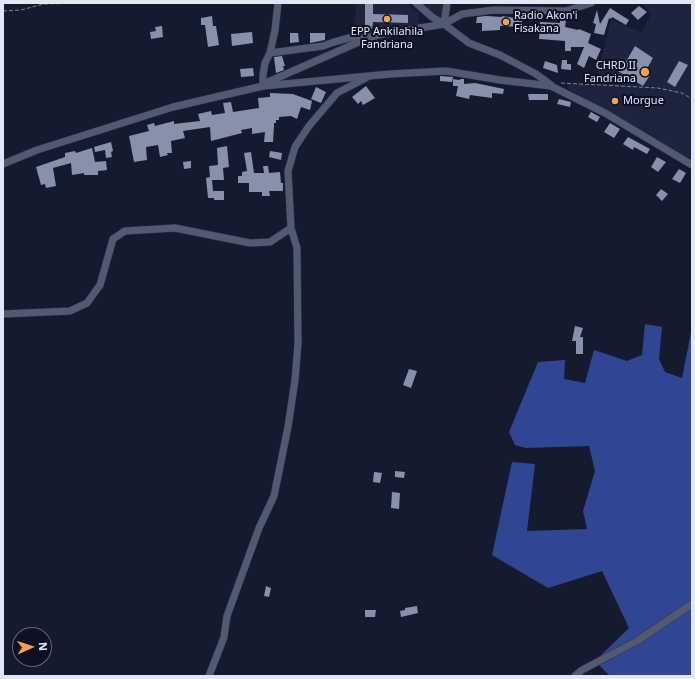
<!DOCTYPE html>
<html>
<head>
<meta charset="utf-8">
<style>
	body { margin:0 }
	#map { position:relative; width:695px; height:679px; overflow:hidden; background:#151b2f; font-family:"Noto Sans",sans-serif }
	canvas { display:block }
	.frame { position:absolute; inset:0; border:4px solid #e2e7f5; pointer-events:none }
	.north { position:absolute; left:12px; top:627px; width:40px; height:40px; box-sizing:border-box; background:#0c1225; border:1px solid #626778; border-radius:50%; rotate:87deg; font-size:11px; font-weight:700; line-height:16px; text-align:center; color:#e2e7f5 }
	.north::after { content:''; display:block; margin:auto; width:14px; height:18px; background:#fa9f4f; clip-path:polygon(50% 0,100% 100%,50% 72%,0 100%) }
</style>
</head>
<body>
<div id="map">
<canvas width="695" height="679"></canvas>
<div class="frame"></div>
<div class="north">N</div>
</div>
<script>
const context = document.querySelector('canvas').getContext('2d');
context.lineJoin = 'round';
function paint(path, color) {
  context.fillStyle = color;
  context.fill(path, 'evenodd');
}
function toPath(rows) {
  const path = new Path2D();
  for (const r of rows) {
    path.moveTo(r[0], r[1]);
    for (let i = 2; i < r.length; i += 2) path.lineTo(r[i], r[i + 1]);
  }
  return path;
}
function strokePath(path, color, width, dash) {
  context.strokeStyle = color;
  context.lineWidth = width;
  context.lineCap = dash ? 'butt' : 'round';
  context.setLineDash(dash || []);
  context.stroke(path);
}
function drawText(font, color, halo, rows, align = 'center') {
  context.font = font + ' "Noto Sans",sans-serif';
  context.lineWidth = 4;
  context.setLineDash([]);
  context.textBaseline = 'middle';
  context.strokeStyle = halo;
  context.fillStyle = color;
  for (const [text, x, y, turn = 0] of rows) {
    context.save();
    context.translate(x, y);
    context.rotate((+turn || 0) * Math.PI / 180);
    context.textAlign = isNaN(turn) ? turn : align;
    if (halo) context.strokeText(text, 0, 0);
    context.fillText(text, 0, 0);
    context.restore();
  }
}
paint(toPath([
	[356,3,406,3,419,13,419,25,374,33,354,33],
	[419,3,445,3,442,18,436,17],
	[642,3,692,3,692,164,567,88,568,84,595,84,611,20,641,32,651,14]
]), '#1c243e');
paint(toPath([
	[645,324,662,327,659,359,665,372,682,378,692,327,692,676,610,676,595,661,629,628,602,571,548,588,492,555,512,462,535,464,527,531,587,529,583,511,595,471,589,446,526,448,515,445,509,432,538,362,565,360,564,379,585,383,594,350,627,361,642,355]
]), '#314692');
paint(toPath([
	[365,3,373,3,373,14,408,15,408,23,373,22,372,29,365,28],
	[639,6,647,12,638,20,631,13],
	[610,8,629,20,626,25,612,17,611,19,609,18,604,35,594,33,596,24,593,23,597,10,600,24],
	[212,16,213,26,216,26,219,45,208,47,205,25,201,25,201,18],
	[486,16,502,17,502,16,522,19,522,27,500,26,500,30,482,31,482,23,476,23,477,17],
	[560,20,566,20,565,27,578,30,579,29,591,34,588,43,601,49,596,60,589,56,584,68,577,64,584,47,571,47,571,51,565,51,565,41,539,39,540,22,560,23],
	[162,26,163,37,151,39,150,32,156,31,155,27],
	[252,32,253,43,232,46,231,34],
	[290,33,298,33,299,42,290,43],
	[310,33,325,33,325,40,310,43],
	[635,46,653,58,645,72,650,75,643,86,613,68,617,61,624,65],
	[282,56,285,66,283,66,284,70,276,73,274,57],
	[562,60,567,60,567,64,571,64,571,70,561,69],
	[545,61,557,65,558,73,543,68],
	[679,61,688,65,675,87,667,82],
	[253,68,254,76,241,77,240,69],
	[440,76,453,77,452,82,440,81],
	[453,79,459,80,461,79,464,79,464,84,475,83,504,89,503,94,492,93,492,98,470,95,469,99,456,96,458,86,453,86],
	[366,86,375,98,363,105,361,101,358,104,352,97],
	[316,87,326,92,321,103,311,99],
	[270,93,293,94,312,101,310,110,301,107,297,119,291,116,279,117,279,120,276,120,276,123,274,123,274,126,273,142,264,142,265,132,252,134,252,128,241,130,242,133,211,141,210,127,183,131,185,138,171,141,172,153,167,153,168,155,160,157,158,145,146,147,147,160,134,162,129,136,149,131,147,125,154,123,155,126,174,121,174,124,200,121,198,114,211,111,212,115,225,113,223,103,231,102,233,112,259,108,258,98,270,97],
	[528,94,548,94,548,100,529,100],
	[559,99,571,102,570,107,557,104],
	[591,112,600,117,597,122,588,117],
	[610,123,620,129,614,138,604,132],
	[628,137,650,149,647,154,634,147,633,150,623,144],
	[111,142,113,151,111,152,112,157,106,158,105,150,95,152,94,147],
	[227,146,229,167,223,168,224,180,212,180,213,191,224,191,224,200,214,200,214,198,208,198,206,178,210,177,209,166,218,165,217,148],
	[92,148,95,162,106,161,107,170,98,171,98,175,84,175,84,173,72,175,71,163,53,168,56,186,46,188,45,184,41,185,36,167,65,157,65,153,75,151,76,153],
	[270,151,282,153,281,160,269,157],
	[251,152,254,173,264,173,263,166,268,166,269,173,280,172,281,183,283,183,283,191,269,191,270,196,262,196,262,192,249,192,249,183,238,183,238,176,242,176,242,172,247,171,244,153],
	[657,157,666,162,658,172,651,167],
	[191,161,191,168,184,169,183,162],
	[679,169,686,173,680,183,672,179],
	[661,189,668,194,662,201,656,195],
	[575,326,583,328,580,337,583,337,583,354,576,354,576,341,572,341],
	[409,369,417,371,411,388,403,385],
	[395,471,405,472,404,478,395,477],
	[374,472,382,473,380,483,373,482],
	[392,492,400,493,399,509,391,508],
	[266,586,271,588,269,597,264,596],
	[417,606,418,613,401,617,400,611,405,610,405,608],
	[365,610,376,610,375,617,365,617]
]), '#8791aa');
const minor = toPath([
	[416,3,432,17,444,24,469,43,500,55,536,74,551,85],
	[444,24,447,3],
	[270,53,323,46,334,42,356,36,368,36],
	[263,86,263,75,265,63,270,53,275,30,278,3],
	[264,86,268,82,361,41,378,35,444,24,462,14,494,10,566,11,591,3],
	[3,164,37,150,173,107,263,86,390,74,446,71,500,80,551,86,605,113,692,165],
	[3,314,70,311,87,303,100,285,113,239,125,231,175,228,250,243,270,242,291,228],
	[209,676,224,637,227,616,259,528,274,496,288,427,295,380,298,343,297,248,291,228,288,171,295,147,309,126,337,93,366,78],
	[575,676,582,670,637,641,692,604]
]);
strokePath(minor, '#303343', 8);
strokePath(toPath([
	[44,4,85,3],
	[3,11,21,10,47,3],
	[561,83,658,88,682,93,692,99]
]), '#7f8596', 1, [4, 2]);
strokePath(minor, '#515a71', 7);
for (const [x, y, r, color] of [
	[387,19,4,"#fa9f4f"],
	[506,22,4,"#fa9f4f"],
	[645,72,5,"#fa9f4f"],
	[615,101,4,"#fa9f4f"]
]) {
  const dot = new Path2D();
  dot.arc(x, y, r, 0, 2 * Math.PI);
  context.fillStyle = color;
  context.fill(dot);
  strokePath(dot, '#0c1225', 1.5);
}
drawText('11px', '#e2e7f5', '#0c1225', [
	["Radio Akon'i",514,16],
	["Fisakana",514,29],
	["EPP Ankilahila",387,32,"center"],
	["Fandriana",387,45,"center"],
	["CHRD II",636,66,"right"],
	["Fandriana",636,79,"right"],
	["Morgue",623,101]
], 'left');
</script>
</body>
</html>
